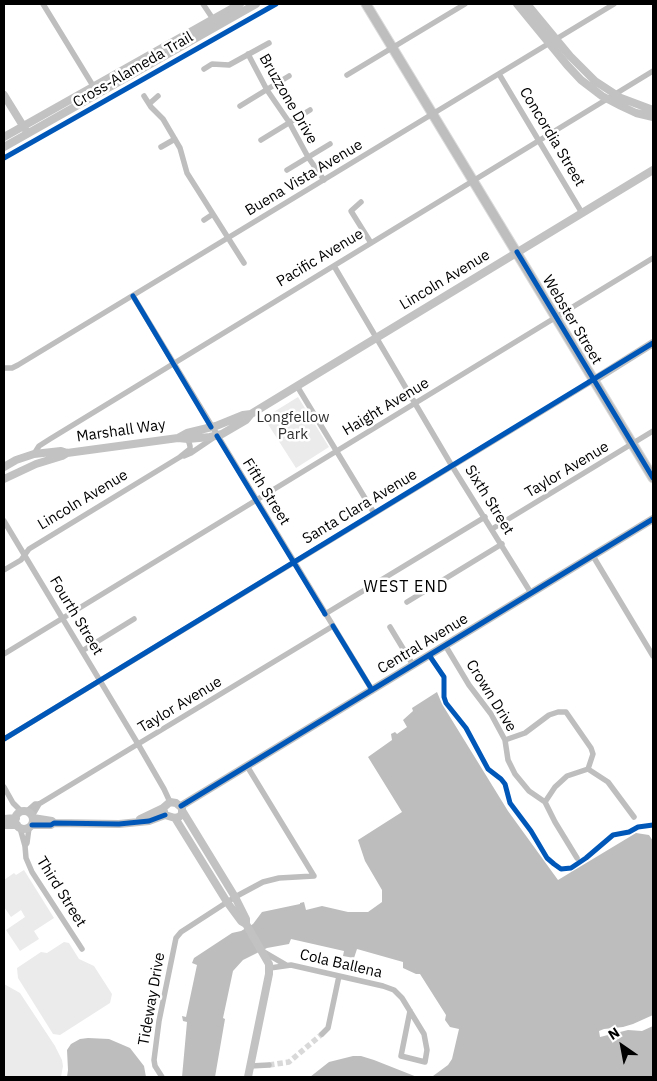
<!DOCTYPE html>
<html>
<head>
<meta charset="utf-8">
<style>
	body { margin:0 }
	#map { position:relative; width:657px; height:1081px; overflow:hidden; background:#fff; font-family:"IBM Plex Sans",sans-serif }
	canvas { display:block }
	.frame { position:absolute; inset:0; border:5px solid #000; pointer-events:none }
	.north { position:absolute; left:597px; top:1021px; width:50px; height:50px; -webkit-text-stroke:4px #fff; paint-order:stroke; rotate:327deg; font-size:14px; font-weight:700; line-height:20px; text-align:center; color:#000 }
	.north::after { content:''; display:block; margin:auto; width:18px; height:22px; background:#000; clip-path:polygon(50% 0,100% 100%,50% 72%,0 100%) }
</style>
</head>
<body>
<div id="map">
<canvas width="657" height="1081"></canvas>
<div class="frame"></div>
<div class="north">N</div>
</div>
<script>
const context = document.querySelector('canvas').getContext('2d');
context.lineJoin = 'round';
function paint(path, color) {
  context.fillStyle = color;
  context.fill(path, 'evenodd');
}
function toPath(rows) {
  const path = new Path2D();
  for (const r of rows) {
    if (r.length === 3) {
      path.moveTo(r[0] + r[2], r[1]);
      path.arc(r[0], r[1], r[2], 0, 2 * Math.PI);
      continue;
    }
    path.moveTo(r[0], r[1]);
    for (let i = 2; i < r.length; i += 2) path.lineTo(r[i], r[i + 1]);
  }
  return path;
}
function strokePath(path, color, width, dash) {
  context.strokeStyle = color;
  context.lineWidth = width;
  context.lineCap = dash ? 'butt' : 'round';
  context.setLineDash(dash || []);
  context.stroke(path);
}
function drawText(font, color, halo, rows, align = 'center') {
  context.font = font + ' "IBM Plex Sans",sans-serif';
  context.lineWidth = 5;
  context.setLineDash([]);
  context.textBaseline = 'middle';
  context.strokeStyle = halo;
  context.fillStyle = color;
  for (const [text, x, y, turn = 0] of rows) {
    context.save();
    context.translate(x, y);
    context.rotate((+turn || 0) * Math.PI / 180);
    context.textAlign = isNaN(turn) ? turn : align;
    if (halo) context.strokeText(text, 0, 0);
    context.fillText(text, 0, 0);
    context.restore();
  }
}
paint(toPath([
	[298,397,329,447,296,468,264,418],
	[24,870,54,918,34,931,39,939,20,951,6,930,25,917,21,910,11,917,4,907,4,880,14,873,16,875],
	[64,942,69,943,79,959,94,966,112,994,110,1003,60,1035,53,1034,18,978,17,968,41,952,47,953],
	[4,984,20,993,55,1046,62,1060,63,1066,61,1077,4,1077]
]), '#ebebeb');
paint(toPath([
	[437,692,442,704,508,811,558,880,636,833,649,835,653,841,653,1077,426,1077,433,1076,448,1065,452,1059,459,1029,450,1027,445,1020,446,1015,420,974,416,974,403,968,403,962,357,949,354,958,343,956,344,951,291,939,289,944,267,948,243,960,233,971,223,1018,225,1019,215,1077,182,1077,187,1022,183,1021,182,1016,186,1017,197,965,192,963,194,958,232,933,241,931,253,924,262,912,300,904,300,903,304,902,306,910,322,906,348,912,368,912,382,902,382,890,365,861,358,840,402,812,368,757,392,740,391,734,395,732,397,734,407,727,403,720,413,711,412,708],
	[88,1038,109,1039,130,1048,144,1066,146,1077,67,1077,68,1070,67,1050,71,1044,80,1039],
	[353,1056,361,1056,374,1060,417,1077,310,1077,329,1062]
]), '#bdbdbd');
paint(toPath([
	[653,1015,653,1026,642,1031,628,1030,600,1037,599,1031,604,1029,623,1027,633,1024]
]), '#fff');
strokePath(toPath([
	[269,1065,289,1062,322,1034]
]), '#d9d9d9', 5.5, [5.5, 3]);
const primary = toPath([
	[366,4,653,478]
]);
strokePath(primary, '#dbdbdb', 11);
strokePath(toPath([
	[43,4,95,89],
	[203,4,213,19],
	[248,54,267,90,289,122,308,157,324,180],
	[204,69,212,64,229,65,269,43],
	[499,74,582,213],
	[347,75,465,4],
	[144,96,151,107,163,119,180,148,187,173,244,263],
	[149,104,158,96],
	[240,106,289,76],
	[261,140,310,110],
	[161,147,175,139],
	[287,170,330,144],
	[361,202,351,211,371,243],
	[204,220,213,214],
	[334,266,452,466,531,593],
	[133,296,372,690],
	[4,368,12,368,18,365,614,4],
	[297,386,374,513],
	[34,454,39,446,50,439,653,71],
	[184,456,191,453,216,436],
	[4,521,138,744,164,789,170,802],
	[492,529,653,431],
	[593,556,653,656],
	[4,570,21,560,29,549,180,457,190,449,190,446,188,439],
	[407,602,502,544],
	[325,614,485,517],
	[390,627,413,665],
	[445,645,469,685,491,714,505,740,508,760,515,774,529,791,545,802,555,822,577,858],
	[82,651,134,619],
	[4,654,653,258],
	[4,739,594,380],
	[505,740,525,733,549,715,558,712,566,712,591,748,593,754,588,769],
	[4,787,13,803,22,812],
	[545,802,555,787,567,776,588,769,608,782,634,817],
	[26,812,35,804,39,804,138,744,333,626],
	[32,816,39,804],
	[20,828,25,846,26,858,32,872,82,949],
	[25,846,27,843,29,828],
	[262,951,286,965],
	[270,968,291,965,383,986,394,990,402,998,424,1034,427,1050,425,1062,401,1056,410,1011],
	[322,1034,328,1028,339,976],
	[250,1066,269,1065],
	[162,1077,155,1066,154,1060,159,1021,176,938,181,932,235,897,263,882,279,878,314,876,247,766]
]), '#bebebe', 5.5);
strokePath(toPath([
	[517,4,567,65,581,80,602,96,621,106,636,113,653,117],
	[527,4,570,56,595,81,621,98,653,110],
	[4,95,25,129],
	[4,137,240,4],
	[4,147,256,4],
	[594,380,653,343],
	[178,438,187,433,216,426,243,415,251,414],
	[4,467,16,460,34,454,61,451,67,453,178,438,188,439,210,437,222,434,246,420,251,414,297,386,653,170],
	[4,479,36,464,62,456,67,453],
	[170,802,176,803,182,808,182,814,179,817,175,818,165,815,163,808,170,802],
	[181,806,653,519],
	[24,820,9],
	[183,812,235,897,246,919,246,924,269,964,269,974,248,1077],
	[33,818,52,821,54,823,119,824,149,821,165,815],
	[175,818,227,902,241,921,246,924],
	[4,819,16,818],
	[140,819,163,808],
	[4,825,17,825],
	[32,825,51,825,54,823]
]), '#c2c2c2', 8);
strokePath(primary, '#bebebe', 9);
strokePath(toPath([
	[4,158,276,4],
	[517,252,653,478],
	[133,296,211,427],
	[217,436,325,614],
	[333,626,372,690],
	[429,655,444,677,444,697,446,703,466,728,488,769,501,779,505,784,510,803,531,831,547,858,554,864,561,869,571,868,586,858,613,835,629,832,638,827,653,825],
	[4,739,653,343],
	[181,806,653,519],
	[32,825,51,825,54,823,119,824,149,821,165,815]
]), '#0057b8', 5);
drawText('15px', '#000', '#fff', [
	["Cross-Alameda Trail",133,70,-30],
	["Bruzzone Drive",288,99,60],
	["Concordia Street",552,137,59],
	["Buena Vista Avenue",304,178,-31],
	["Pacific Avenue",320,258,-31],
	["Lincoln Avenue",445,280,-31],
	["Webster Street",572,320,59],
	["Haight Avenue",386,407,-31],
	["Marshall Way",121,431,-8],
	["Taylor Avenue",567,470,-31],
	["Fifth Street",266,492,58],
	["Lincoln Avenue",83,500,-31],
	["Sixth Street",489,500,58],
	["Santa Clara Avenue",360,507,-31],
	["Fourth Street",76,616,59],
	["Central Avenue",423,644,-31],
	["Crown Drive",491,696,58],
	["Taylor Avenue",180,705,-31],
	["Third Street",61,892,58],
	["Cola Ballena",341,964,13],
	["Tideway Drive",152,999,-80]
]);
drawText('15px', '#313131', '#fff', [
	["Longfellow",293,418],
	["Park",293,435]
]);
context.letterSpacing = '1px';
drawText('16px', '#000', '#fff', [
	["WEST END",406,587]
]);
context.letterSpacing = '0px';
</script>
</body>
</html>
